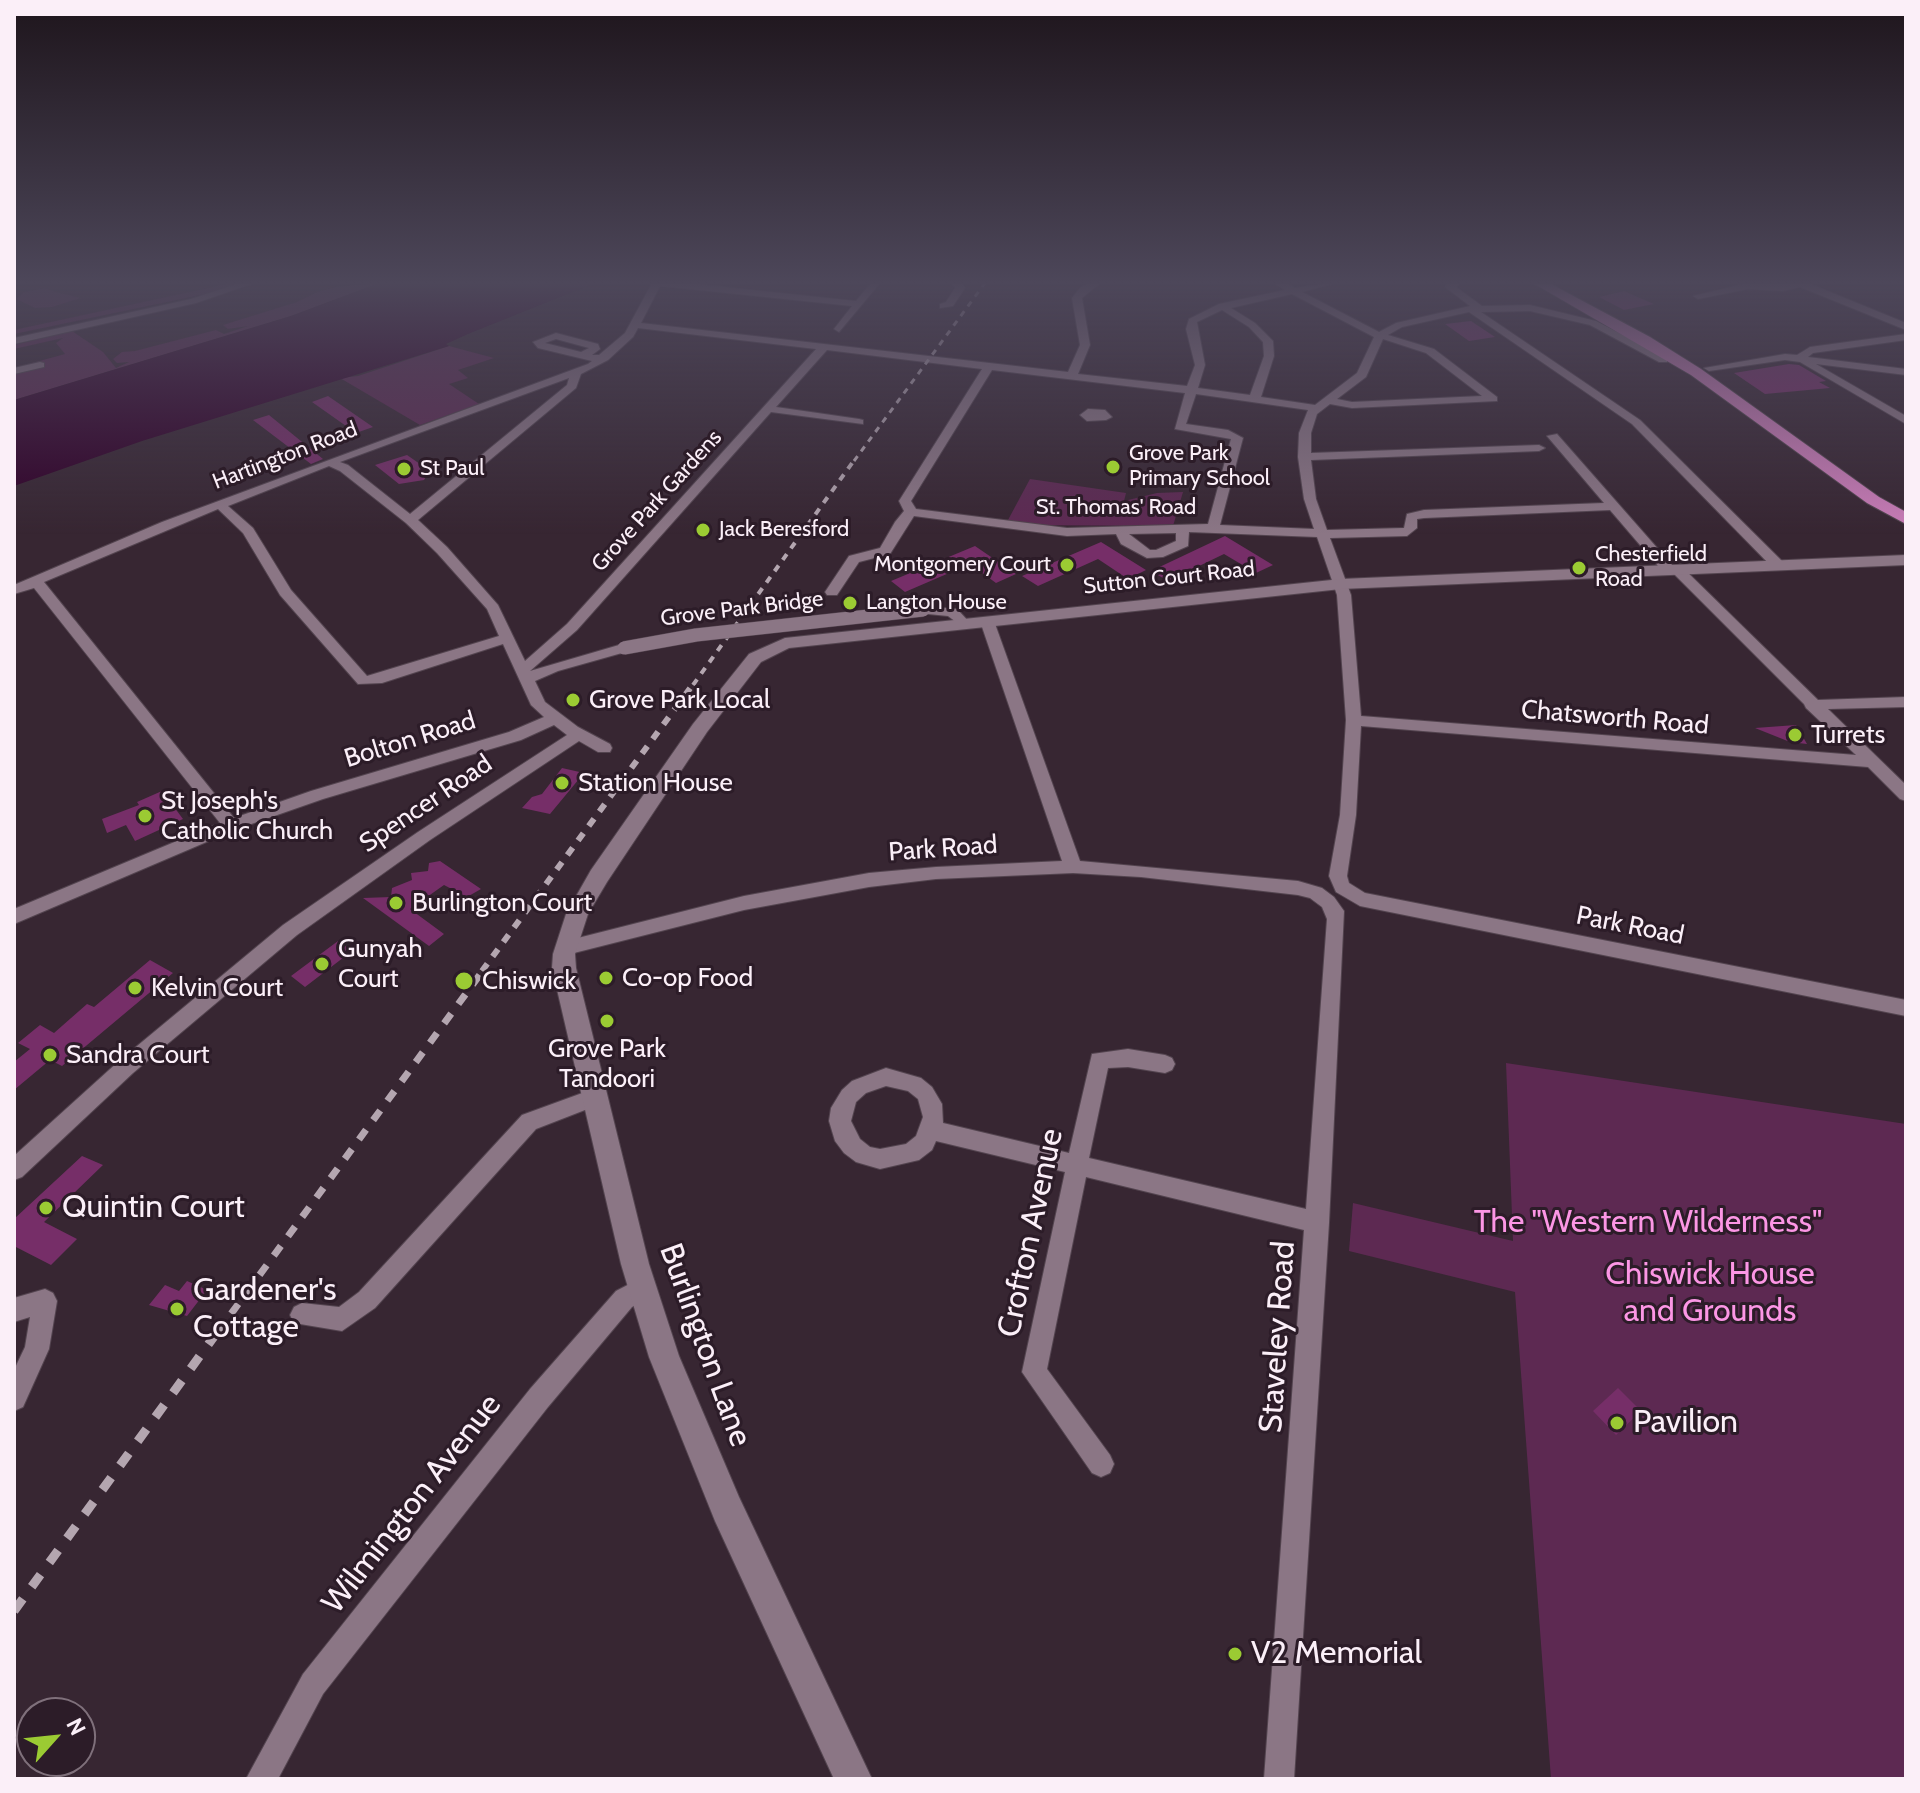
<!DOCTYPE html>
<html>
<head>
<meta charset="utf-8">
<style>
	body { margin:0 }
	#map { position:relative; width:1920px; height:1793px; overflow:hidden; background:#372632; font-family:Cabin,sans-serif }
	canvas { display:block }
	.frame { position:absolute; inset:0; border:16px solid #fbeff8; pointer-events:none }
	.north { position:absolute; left:16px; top:1697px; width:80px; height:80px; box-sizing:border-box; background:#2c1c28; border:2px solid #7f707b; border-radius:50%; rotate:63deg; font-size:22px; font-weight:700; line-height:32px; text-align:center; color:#fbeff8 }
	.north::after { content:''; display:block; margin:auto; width:28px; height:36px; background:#9bcb33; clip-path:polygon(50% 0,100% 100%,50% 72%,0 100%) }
</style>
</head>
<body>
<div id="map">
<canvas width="1920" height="1793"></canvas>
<div class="frame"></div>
<div class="north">N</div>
</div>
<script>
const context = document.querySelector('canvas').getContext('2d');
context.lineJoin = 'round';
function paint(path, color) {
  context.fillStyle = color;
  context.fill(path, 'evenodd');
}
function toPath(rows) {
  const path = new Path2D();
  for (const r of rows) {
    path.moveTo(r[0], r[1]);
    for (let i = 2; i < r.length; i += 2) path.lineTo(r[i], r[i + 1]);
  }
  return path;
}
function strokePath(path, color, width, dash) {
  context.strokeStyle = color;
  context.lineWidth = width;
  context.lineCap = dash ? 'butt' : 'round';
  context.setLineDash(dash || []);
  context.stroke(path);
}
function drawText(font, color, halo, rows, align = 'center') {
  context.font = font + ' Cabin,sans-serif';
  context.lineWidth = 6;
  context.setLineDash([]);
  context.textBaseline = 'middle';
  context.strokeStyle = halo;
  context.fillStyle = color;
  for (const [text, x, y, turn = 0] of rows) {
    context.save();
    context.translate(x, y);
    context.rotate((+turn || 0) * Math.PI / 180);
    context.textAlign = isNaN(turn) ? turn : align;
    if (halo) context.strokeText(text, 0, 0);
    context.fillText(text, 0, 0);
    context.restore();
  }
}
paint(toPath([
	[231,283,239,283,210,293,14,334,14,330],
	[380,283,291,316,14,400,14,368,65,354,56,343,63,338,14,349,14,345,72,331,103,352,116,368,129,362,117,363,113,359,122,352,135,351,216,330,224,334,248,326,228,329,223,325,297,302,317,292,335,287],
	[45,288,56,292,81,298,52,307,35,308,16,299,24,292],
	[449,346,494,358,458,370,468,378,449,384,479,404,420,425,340,378,358,376],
	[1030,479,1126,493,1124,501,1157,493,1183,492,1173,526,1014,525,1008,520],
	[1506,1063,1906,1124,1906,1779,1551,1779,1515,1292,1349,1251,1353,1203,1513,1241]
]), '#5d2952');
paint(toPath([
	[379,283,595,283,468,334,446,344,449,346,142,441,14,486,14,400,291,316]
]), '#310029');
paint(toPath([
	[1624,291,1654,304,1624,310,1599,297],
	[1471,321,1495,337,1469,341,1445,324],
	[1789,364,1799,365,1826,381,1819,382,1830,388,1765,394,1734,373],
	[328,396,373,427,356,433,312,402],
	[269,415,323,459,311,464,253,420],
	[407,455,430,471,424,480,399,484,375,465],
	[1225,536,1273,565,1256,573,1224,554,1168,581,1151,571],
	[1101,542,1146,570,1128,579,1098,559,1038,586,1022,576],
	[975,546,1016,574,996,583,970,564,905,592,891,581],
	[1796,725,1807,744,1790,742,1755,728],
	[562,768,584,773,550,814,522,808,532,797,542,794],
	[162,791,183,819,135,841,126,825,107,833,102,819,139,805,137,802],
	[440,861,481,889,467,897,444,885,410,909,444,934,429,946,363,898,391,897,392,888,412,880,411,873,428,871,429,863],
	[338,941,352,951,305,987,291,976],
	[150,960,173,973,62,1066,50,1060,14,1090,14,1062,30,1049,18,1043,40,1025,54,1033,87,1004,94,1007],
	[82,1156,103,1165,44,1222,77,1239,51,1265,14,1246,14,1219],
	[187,1281,207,1290,187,1316,149,1305,165,1285,179,1291],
	[1618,1388,1641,1411,1616,1435,1593,1411]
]), '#762e68');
const minor = toPath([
	[240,283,254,283,196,303,14,344,14,338,191,299,240,283],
	[652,283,686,283,856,301,871,283,880,283,839,332,834,329,852,306,660,286,641,323,1068,372,1080,345,1072,298,1080,288,1088,283,1100,283,1082,298,1090,345,1078,374,1187,386,1195,365,1186,329,1189,319,1219,304,1285,290,1274,283,1286,283,1295,288,1335,283,1302,292,1379,332,1396,323,1470,306,1445,287,1449,283,1460,283,1456,287,1482,306,1530,305,1596,321,1667,358,1667,362,1659,362,1590,325,1530,311,1481,312,1640,420,1783,562,1783,568,1773,568,1632,424,1469,312,1402,327,1388,335,1434,349,1497,397,1497,401,1352,408,1330,404,1317,414,1311,433,1311,453,1539,445,1545,448,1539,451,1311,460,1316,499,1327,530,1404,528,1407,514,1424,510,1604,503,1547,436,1557,434,1673,566,1681,566,1818,700,1906,697,1906,707,1828,709,1906,785,1906,801,1900,799,1868,767,1361,726,1356,815,1347,876,1349,883,1365,893,1906,1000,1906,1016,1360,906,1336,892,1329,876,1340,815,1346,720,1337,595,1317,537,1189,532,1188,546,1163,557,1147,558,1121,544,1116,534,1067,536,914,516,890,554,859,562,837,595,827,595,825,592,849,556,880,548,895,522,904,511,899,501,982,369,827,350,776,407,859,419,863,420,863,424,771,412,577,630,530,671,619,645,629,645,629,651,558,671,535,681,545,702,578,727,610,744,612,748,610,752,598,752,579,741,430,840,297,935,133,1073,22,1177,14,1180,14,1156,119,1061,283,925,418,832,567,735,554,725,521,740,323,799,237,829,14,924,14,909,220,823,34,588,14,594,14,585,162,522,588,364,592,361,538,348,533,342,556,333,598,344,600,349,592,355,599,355,625,333,652,283],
	[1292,294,1374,337,1357,373,1315,405,1261,397,1274,356,1273,341,1255,323,1231,308,1292,294],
	[1222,310,1249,327,1263,342,1264,356,1250,395,1198,388,1205,365,1197,322,1222,310],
	[638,328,816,349,567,624,525,661,498,605,447,547,418,520,576,388,581,374,608,360,633,337,638,328],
	[556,339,589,348,581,352,545,343,556,339],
	[1383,339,1426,353,1482,396,1352,402,1337,399,1366,377,1383,339],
	[992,370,1185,393,1175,429,1231,439,1208,524,1067,528,916,509,911,501,992,370],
	[569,378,567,385,410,514,348,465,340,462,569,378],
	[1196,394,1308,410,1299,433,1298,457,1304,499,1314,529,1220,525,1243,438,1228,430,1186,424,1196,394],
	[329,466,340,471,406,523,437,553,487,609,499,636,367,676,291,590,253,528,228,506,329,466],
	[218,509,243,533,280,595,358,684,382,683,503,644,531,705,544,717,509,732,311,791,234,818,44,582,218,509],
	[1610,510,1664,573,1673,573,1804,704,1806,708,1856,755,1361,716,1351,595,1330,538,1407,536,1417,528,1417,519,1424,518,1610,510],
	[1176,533,1176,541,1156,550,1150,550,1129,534,1176,533],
	[952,283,961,283,965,288,953,306,940,308,940,304,946,302,955,288,952,283],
	[1748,283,1808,283,1906,323,1906,330,1800,287,1783,291,1748,289,1698,299,1693,296,1748,283],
	[1906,334,1906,340,1813,353,1808,357,1906,369,1906,375,1816,364,1906,416,1906,424,1800,362,1785,360,1709,371,1704,368,1785,354,1797,355,1810,347,1906,334],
	[40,362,44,363,44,367,14,374,14,368,40,362],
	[1088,409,1105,410,1112,417,1106,420,1087,421,1080,415,1088,409],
	[923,606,957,609,971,624,964,628,948,616,918,613,916,610,923,606],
	[987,617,994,621,1080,861,1298,881,1322,888,1334,897,1344,911,1329,1223,1294,1779,1264,1779,1304,1230,1086,1177,1047,1369,1110,1455,1114,1464,1110,1473,1101,1477,1092,1473,1022,1372,1065,1172,936,1141,932,1150,919,1160,880,1169,856,1162,844,1153,835,1141,829,1121,831,1108,842,1090,852,1081,886,1068,921,1078,932,1087,942,1104,943,1123,1069,1153,1092,1054,1128,1049,1165,1055,1172,1058,1175,1064,1172,1070,1165,1073,1128,1067,1108,1068,1089,1158,1306,1209,1327,919,1322,907,1310,898,1298,895,1141,877,1073,873,936,879,869,887,744,910,566,955,559,953,557,948,559,943,566,941,744,896,869,873,936,867,1062,861,980,621,987,617],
	[886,1086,908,1091,918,1099,923,1117,916,1136,906,1144,880,1149,870,1147,860,1139,851,1121,856,1102,866,1093,886,1086],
	[596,1088,603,1091,606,1097,603,1103,536,1129,375,1308,342,1331,294,1323,290,1315,294,1307,302,1303,339,1307,359,1292,522,1115,596,1088],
	[641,1278,649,1281,653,1289,649,1297,632,1307,548,1407,323,1694,278,1779,246,1779,303,1674,530,1389,616,1291,641,1278],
	[45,1289,53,1293,57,1301,49,1349,23,1407,14,1411,14,1370,25,1347,30,1317,14,1322,14,1298,45,1289]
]);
const tertiary = toPath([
	[1906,555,1906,565,1341,589,789,648,761,662,707,732,607,882,588,914,575,954,576,968,649,1264,679,1356,739,1497,872,1779,834,1779,715,1521,649,1357,621,1264,552,968,553,954,566,914,591,870,693,724,749,654,785,638,1341,579,1906,555]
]);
const trunk = toPath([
	[1533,283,1549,283,1650,337,1701,369,1879,497,1906,512,1906,524,1867,503,1691,375,1533,283]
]);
strokePath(minor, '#53444f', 2);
strokePath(tertiary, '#53444f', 2);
strokePath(trunk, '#53444f', 2);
paint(minor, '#8b7685');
paint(tertiary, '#8b7685');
paint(trunk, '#ca7cb8');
strokePath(toPath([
	[854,461,985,283]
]), '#b4a6b0', 3, [6, 6]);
strokePath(toPath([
	[693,685,855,459]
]), '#b4a6b0', 4, [7, 7]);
strokePath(toPath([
	[482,971,694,683]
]), '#b4a6b0', 6, [9, 9]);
strokePath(toPath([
	[217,1333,484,969]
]), '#b4a6b0', 7, [12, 12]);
strokePath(toPath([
	[14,1611,218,1331]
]), '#b4a6b0', 9, [15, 15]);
const minorBridge = toPath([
	[624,648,696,635,923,610]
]);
strokePath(minorBridge, '#53444f', 14, []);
strokePath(minorBridge, '#8b7685', 13);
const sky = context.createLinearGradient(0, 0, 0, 534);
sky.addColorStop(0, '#1e151c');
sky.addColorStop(0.53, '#4d475a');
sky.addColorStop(1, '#4d475a00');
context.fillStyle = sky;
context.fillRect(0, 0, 1920, 534);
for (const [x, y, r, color] of [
	[1113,467,8,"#9bcb33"],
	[404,469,8,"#9bcb33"],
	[703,530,8,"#9bcb33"],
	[1067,565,8,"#9bcb33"],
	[1579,568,8,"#9bcb33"],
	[850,603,8,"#9bcb33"],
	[573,700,8,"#9bcb33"],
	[1795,735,8,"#9bcb33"],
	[562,783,8,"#9bcb33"],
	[145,816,8,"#9bcb33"],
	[396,903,8,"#9bcb33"],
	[322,964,8,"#9bcb33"],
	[606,978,8,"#9bcb33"],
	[464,981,10,"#9bcb33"],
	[135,988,8,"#9bcb33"],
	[607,1021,8,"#9bcb33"],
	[50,1055,8,"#9bcb33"],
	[46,1208,8,"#9bcb33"],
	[177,1309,8,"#9bcb33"],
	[1617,1423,8,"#9bcb33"],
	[1235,1654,8,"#9bcb33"]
]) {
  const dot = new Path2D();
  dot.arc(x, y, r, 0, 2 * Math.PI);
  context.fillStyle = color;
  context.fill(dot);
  strokePath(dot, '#2c1c28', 3);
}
drawText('22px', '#fbeff8', '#2c1c28', [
	["Grove Park",1129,454],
	["Primary School",1129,479],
	["St Paul",420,469],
	["Jack Beresford",719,530],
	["Chesterfield",1595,555],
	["Road",1595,580],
	["Montgomery Court",1051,565,"right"],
	["Langton House",866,603]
], 'left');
drawText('22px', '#fbeff8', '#2c1c28', [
	["Hartington Road",285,456,-21],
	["Grove Park Gardens",657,501,-48],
	["St. Thomas' Road",1116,508],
	["Sutton Court Road",1169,578,-6],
	["Grove Park Bridge",742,609,-7]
]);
drawText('26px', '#fbeff8', '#2c1c28', [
	["Grove Park Local",589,700],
	["Turrets",1811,735],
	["Station House",578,783],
	["St Joseph's",161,801],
	["Catholic Church",161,831],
	["Burlington Court",412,903],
	["Gunyah",338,949],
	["Court",338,979],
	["Co-op Food",622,978],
	["Chiswick",482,981],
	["Kelvin Court",151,988],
	["Grove Park",607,1049,"center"],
	["Tandoori",607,1079,"center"],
	["Sandra Court",66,1055]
], 'left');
drawText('26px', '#fbeff8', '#2c1c28', [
	["Chatsworth Road",1615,718,5],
	["Bolton Road",410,740,-17],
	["Spencer Road",426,804,-34],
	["Park Road",943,849,-4],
	["Park Road",1630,926,11]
]);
drawText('32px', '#fbeff8', '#2c1c28', [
	["Quintin Court",62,1208],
	["Gardener's",193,1291],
	["Cottage",193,1328],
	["Pavilion",1633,1423],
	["V2 Memorial",1251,1654]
], 'left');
drawText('32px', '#fc96e5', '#2c1c28', [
	["The \"Western Wilderness\"",1648,1223],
	["Chiswick House",1710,1275],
	["and Grounds",1710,1312]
]);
drawText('32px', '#fbeff8', '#2c1c28', [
	["Crofton Avenue",1031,1233,-78],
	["Staveley Road",1278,1337,-86],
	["Burlington Lane",705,1345,70],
	["Wilmington Avenue",412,1504,-52]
]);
</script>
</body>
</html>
